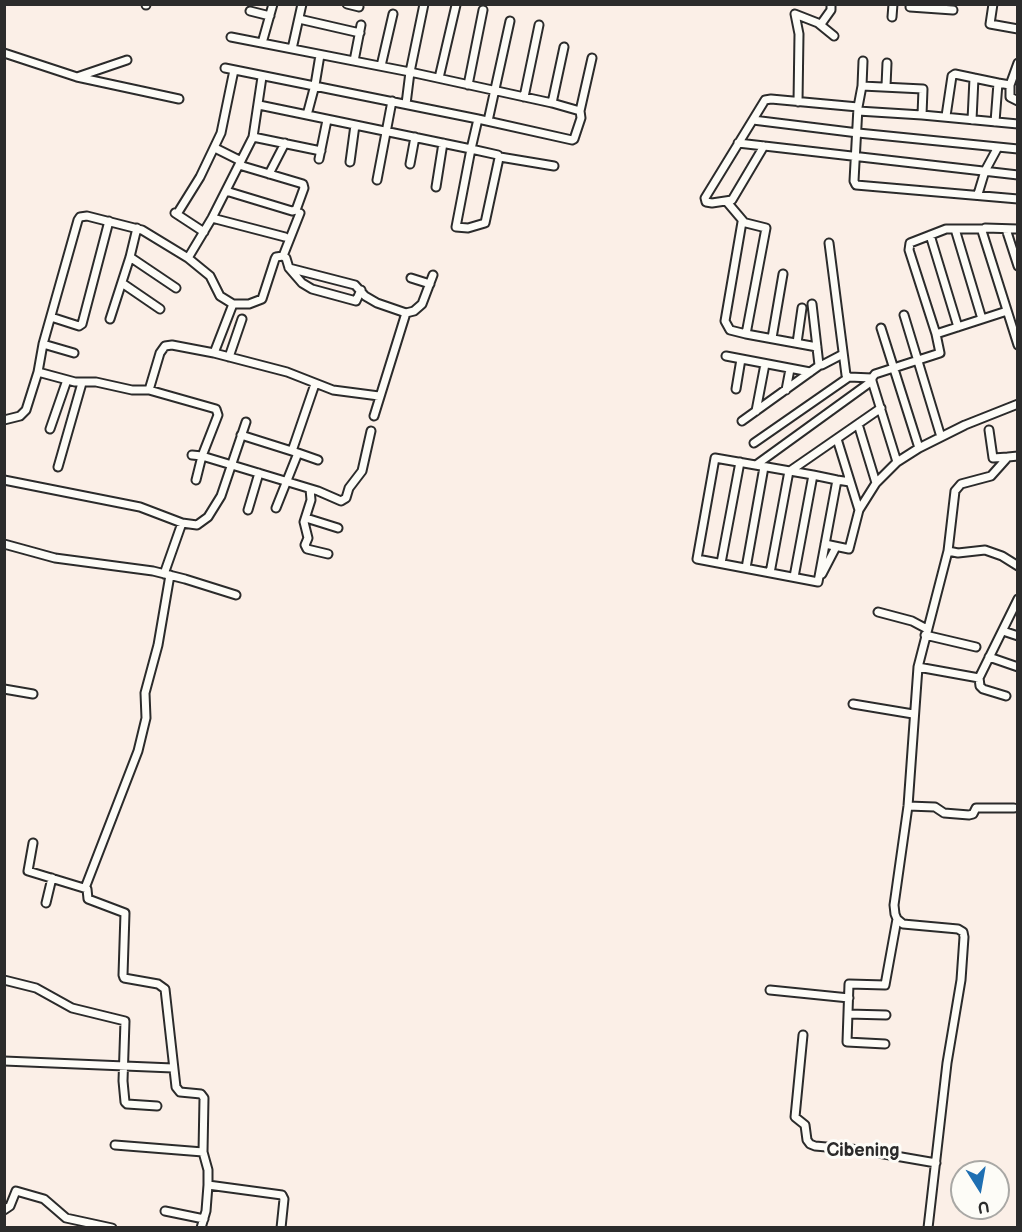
<!DOCTYPE html>
<html>
<head>
<meta charset="utf-8">
<style>
	body { margin:0 }
	#map { position:relative; width:1022px; height:1232px; overflow:hidden; background:#fbefe7; font-family:"Balsamiq Sans",sans-serif }
	canvas { display:block }
	.frame { position:absolute; inset:0; border:6px solid #2b2b2b; pointer-events:none }
	.north { position:absolute; left:950px; top:1160px; width:60px; height:60px; box-sizing:border-box; background:#fdfcf7; border:2px solid #a9a8a5; border-radius:50%; rotate:169deg; font-size:16px; font-weight:700; line-height:24px; text-align:center; color:#2b2b2b }
	.north::after { content:''; display:block; margin:auto; width:21px; height:27px; background:#1f6fb2; clip-path:polygon(50% 0,100% 100%,50% 72%,0 100%) }
</style>
</head>
<body>
<div id="map">
<canvas width="1022" height="1232"></canvas>
<div class="frame"></div>
<div class="north">U</div>
</div>
<script>
const context = document.querySelector('canvas').getContext('2d');
context.lineJoin = 'round';
function toPath(rows) {
  const path = new Path2D();
  for (const r of rows) {
    path.moveTo(r[0], r[1]);
    for (let i = 2; i < r.length; i += 2) path.lineTo(r[i], r[i + 1]);
  }
  return path;
}
function strokePath(path, color, width, dash) {
  context.strokeStyle = color;
  context.lineWidth = width;
  context.lineCap = dash ? 'butt' : 'round';
  context.setLineDash(dash || []);
  context.stroke(path);
}
function drawText(font, color, halo, rows, align = 'center') {
  context.font = font + ' "Balsamiq Sans",sans-serif';
  context.lineWidth = 6;
  context.setLineDash([]);
  context.textBaseline = 'middle';
  context.strokeStyle = halo;
  context.fillStyle = color;
  for (const [text, x, y, turn = 0] of rows) {
    context.save();
    context.translate(x, y);
    context.rotate((+turn || 0) * Math.PI / 180);
    context.textAlign = isNaN(turn) ? turn : align;
    if (halo) context.strokeText(text, 0, 0);
    context.fillText(text, 0, 0);
    context.restore();
  }
}
const minor = toPath([
	[347,4,359,7],
	[993,4,990,24,1018,29],
	[146,5,146,4],
	[910,7,953,10],
	[250,11,270,16],
	[892,17,893,4],
	[299,19,360,33],
	[821,24,831,10,831,4],
	[262,43,273,4],
	[292,49,302,4],
	[4,53,77,77,179,99],
	[354,61,361,25],
	[1018,63,1010,85,1010,97,1018,101],
	[381,66,393,14],
	[225,68,478,119,572,140,574,139,581,118,580,111,552,103,410,72,231,37],
	[77,77,127,60],
	[439,78,456,5],
	[468,85,483,10],
	[862,86,863,61],
	[886,86,887,63],
	[524,97,539,25],
	[798,102,799,34,795,14,818,23,834,36],
	[552,103,564,47],
	[406,104,410,72,424,4],
	[259,105,471,149,498,155,499,158,485,223,468,228,456,227,471,149,478,119],
	[580,111,592,58],
	[858,111,922,115],
	[307,115,315,85,320,55],
	[946,116,952,76,955,74,974,78],
	[753,120,858,133,998,147],
	[972,120,974,78,998,83],
	[488,121,510,21],
	[995,122,998,83,1010,85],
	[1018,124,922,115,923,89,862,86,858,107,854,181,856,185,1018,199],
	[253,137,321,151],
	[738,143,1018,175],
	[764,146,732,200,712,203,706,202,705,198,765,100,771,99,858,107],
	[215,148,241,161],
	[500,157,554,166],
	[319,159,327,120],
	[350,162,355,125],
	[410,164,415,137],
	[269,174,285,143],
	[377,180,392,101],
	[436,187,443,143],
	[226,191,292,211,296,210,304,188,303,184,239,165],
	[978,194,985,171,998,147,1018,149],
	[727,202,744,222],
	[175,213,204,232],
	[300,213,283,256,286,258,289,268,355,285,365,296,377,303,406,313,414,311,422,304,433,275],
	[177,214,200,177,221,133,234,70],
	[212,218,285,237],
	[742,222,766,228,746,334,730,330,725,321,742,222],
	[955,229,982,319],
	[983,229,946,229,910,243,909,250,936,334,940,353,875,374,872,378,872,381,897,462,919,448,965,425,1018,404],
	[1006,229,1018,266],
	[1018,229,985,228,982,231,1018,345],
	[930,235,958,327],
	[829,243,846,375,849,377,872,378],
	[130,257,176,288],
	[188,258,210,276,220,296,233,304],
	[289,268,302,283,312,289,356,301,361,290],
	[411,278,430,284],
	[122,283,160,309],
	[812,304,819,365,822,365,843,354],
	[904,315,941,437],
	[51,317,79,326,82,324,109,221],
	[110,319,130,257,137,228],
	[881,328,919,448],
	[746,334,817,347],
	[936,334,1007,311],
	[772,338,783,274],
	[797,343,802,308],
	[43,344,74,353],
	[214,353,233,304,249,304,262,299,275,259,276,257,283,256],
	[726,356,810,372],
	[229,357,242,319],
	[38,372,75,382,96,382,132,390,149,390,216,409,218,415,202,456,318,491,341,501,346,498,349,488,362,471,371,431],
	[736,389,741,359],
	[149,390,160,353,165,346,172,345,214,353,287,372,333,390,379,396],
	[786,390,790,369],
	[756,411,765,364],
	[374,416,406,313],
	[4,420,20,416,26,410,38,372,43,344,78,220,80,217,87,216,142,230,188,258,212,218,253,137,262,77],
	[742,421,820,365],
	[858,424,876,483],
	[50,429,67,380],
	[989,430,993,458,1008,457],
	[241,435,298,453,276,508],
	[837,439,859,510],
	[754,443,849,377],
	[292,451,315,384],
	[298,453,318,460],
	[192,455,202,456,196,480],
	[756,465,872,381],
	[58,467,82,383],
	[790,471,881,408],
	[4,480,140,507,182,523,197,525,208,517,221,496,246,422],
	[837,480,818,582,697,559,715,458,813,475,837,480,850,482],
	[310,489,311,500,304,522,308,538,305,545,307,549,328,554],
	[248,510,259,473],
	[306,518,338,528],
	[4,544,55,558,153,571,185,579,236,595],
	[825,544,849,549,859,510,876,483,897,462],
	[948,551,958,553,985,550,1002,556,1018,566],
	[721,563,740,462],
	[746,568,764,467],
	[770,573,789,471],
	[164,574,182,523],
	[822,574,836,547],
	[794,577,813,475],
	[878,612,912,621,927,629],
	[1003,631,1018,636],
	[925,635,976,647],
	[989,657,1018,667],
	[918,667,979,678,1018,599],
	[979,678,980,686,983,689,1006,696],
	[4,689,33,694],
	[853,704,913,714],
	[908,806,935,807,944,813,969,815,973,814,976,808,1014,808],
	[33,843,28,871,87,889,88,899,125,913,123,975,124,978,158,984,165,989,176,1087,180,1092,201,1094,204,1098,203,1152,208,1170,208,1185,206,1211,201,1228],
	[85,888,138,751,146,718,145,693,158,645,170,575],
	[46,903,52,878],
	[4,980,36,988,72,1008,125,1021,123,1081,125,1102,127,1104,157,1106],
	[770,990,849,998],
	[848,1014,886,1015],
	[803,1035,795,1117,805,1125,807,1140,810,1144,815,1146,861,1150,936,1163],
	[885,1044,847,1042,849,984,885,985,897,919],
	[4,1061,173,1068],
	[115,1145,203,1152],
	[208,1185,282,1195,284,1199,281,1228],
	[4,1210,10,1206,16,1191,44,1199,66,1218,112,1228],
	[165,1211,204,1219],
	[928,1228,947,1063,961,980,964,937,963,932,958,929,903,924,897,919,895,914,894,905,908,806,918,667,948,551,955,491,961,484,991,476,1008,457,1018,456]
]);
strokePath(minor, '#2b2b2b', 11);
strokePath(minor, '#fdfcf7', 7);
drawText('bold 18px', '#2b2b2b', '#fdfcf7', [
	["Cibening",863,1151]
]);
</script>
</body>
</html>
